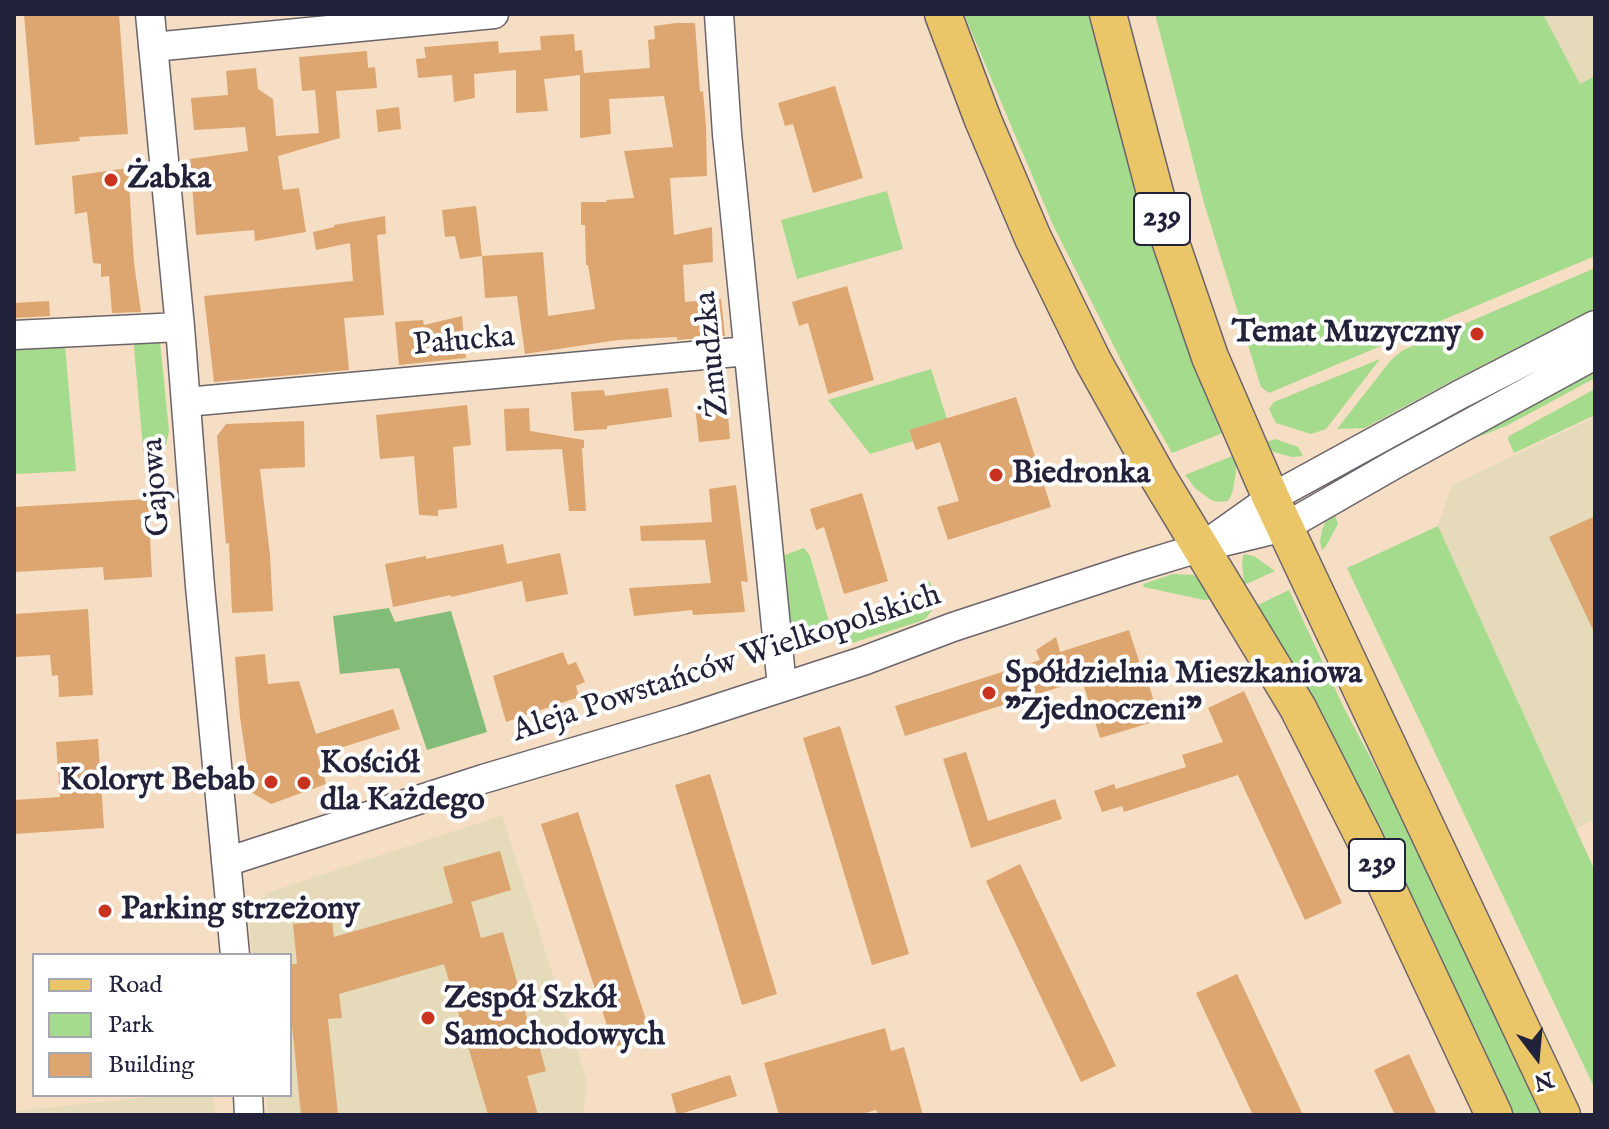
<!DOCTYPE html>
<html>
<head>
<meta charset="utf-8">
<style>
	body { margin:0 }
	#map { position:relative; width:1609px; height:1129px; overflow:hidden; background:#f5dec3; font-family:"IM FELL English",serif }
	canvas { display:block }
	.frame { position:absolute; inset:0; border:16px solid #22223b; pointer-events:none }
	.legend { position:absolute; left:32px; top:953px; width:260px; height:144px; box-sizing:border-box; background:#fff; border:2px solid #a7a7b1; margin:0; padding:10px 14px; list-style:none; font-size:24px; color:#22223b }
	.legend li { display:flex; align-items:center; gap:16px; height:40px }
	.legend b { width:40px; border:2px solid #a7a7b1 }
	.north { position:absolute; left:1497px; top:1017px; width:80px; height:80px; -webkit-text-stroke:6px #fff; paint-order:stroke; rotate:164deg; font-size:22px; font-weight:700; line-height:32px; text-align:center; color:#22223b }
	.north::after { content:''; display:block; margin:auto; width:28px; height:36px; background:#22223b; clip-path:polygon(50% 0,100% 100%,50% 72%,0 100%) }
</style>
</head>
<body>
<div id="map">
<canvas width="1609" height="1129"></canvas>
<div class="frame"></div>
<ul class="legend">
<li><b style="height:10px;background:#ebc669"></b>Road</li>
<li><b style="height:22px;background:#a4db8c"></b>Park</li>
<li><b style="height:22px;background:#dda56f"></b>Building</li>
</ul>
<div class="north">N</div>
</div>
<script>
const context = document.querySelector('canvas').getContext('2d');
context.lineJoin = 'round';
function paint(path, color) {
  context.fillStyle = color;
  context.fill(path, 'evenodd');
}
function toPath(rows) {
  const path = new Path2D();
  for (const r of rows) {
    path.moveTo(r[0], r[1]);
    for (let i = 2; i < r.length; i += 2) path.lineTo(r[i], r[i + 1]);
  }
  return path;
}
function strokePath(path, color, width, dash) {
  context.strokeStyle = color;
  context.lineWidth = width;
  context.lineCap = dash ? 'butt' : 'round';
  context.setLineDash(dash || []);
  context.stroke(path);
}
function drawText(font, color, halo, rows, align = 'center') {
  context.font = font + ' "IM FELL English",serif';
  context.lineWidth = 8;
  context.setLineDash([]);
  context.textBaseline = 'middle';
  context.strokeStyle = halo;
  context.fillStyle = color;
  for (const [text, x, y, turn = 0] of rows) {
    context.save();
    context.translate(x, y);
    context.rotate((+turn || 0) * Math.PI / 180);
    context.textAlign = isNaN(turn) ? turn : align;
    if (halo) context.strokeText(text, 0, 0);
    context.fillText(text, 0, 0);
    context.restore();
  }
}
paint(toPath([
	[1543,14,1595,14,1595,76,1580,85],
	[1595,417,1595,819,1576,829,1438,526,1452,485],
	[502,815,587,1082,583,1115,268,1115,266,1095,290,1095,290,955,252,955,248,915,267,893],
	[169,1095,213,1095,215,1115,14,1115,14,1111]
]), '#e5dbba');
paint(toPath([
	[964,14,1090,14,1157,258,1169,292,1228,431,1172,453,1134,386,1053,225],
	[1155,14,1543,14,1580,84,1595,76,1595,256,1269,393,1261,387,1204,203],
	[887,191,903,249,797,279,781,220],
	[1595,268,1595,308,1446,384,1365,428,1337,429,1391,360,1403,350],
	[133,337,160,341,169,431,166,445,161,452,155,456,144,459],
	[65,346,76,471,14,474,14,350],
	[1380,359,1326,429,1311,434,1276,423,1269,409,1274,402],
	[931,369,947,419,909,431,913,441,870,454,828,400],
	[1595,369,1595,378,1508,425,1471,440,1490,427],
	[1595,389,1595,415,1514,453,1508,439,1509,436],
	[1275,439,1298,447,1303,456,1292,457,1274,452,1264,443],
	[1235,455,1236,472,1233,490,1230,498,1227,501,1217,502,1210,499,1196,489,1185,475],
	[1334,512,1338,524,1326,546,1322,550,1320,542,1322,530,1326,520],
	[1438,526,1595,871,1595,1089,1347,568],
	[804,548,810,556,830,625,795,638,794,635,790,636,782,556],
	[1244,554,1254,556,1275,571,1244,585,1242,561],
	[1173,574,1193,575,1203,582,1213,599,1204,600,1144,587,1143,584],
	[930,581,935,600,933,609,926,618,921,621,849,644,848,633],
	[1289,590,1344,708,1380,776,1412,827,1548,1115,1510,1115,1254,607]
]), '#a4db8c');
paint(toPath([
	[389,608,395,622,451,611,487,732,427,750,399,668,340,674,333,616]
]), '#83bb78');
paint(toPath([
	[24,14,119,14,128,134,79,137,80,141,35,145],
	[676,23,695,23,700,92,703,91,706,126,707,176,670,178,674,235,712,227,713,262,683,265,685,302,721,299,725,336,677,340,677,337,618,340,525,354,517,296,485,298,482,256,543,252,548,316,595,309,588,265,586,265,585,225,581,225,581,202,607,202,606,200,634,198,624,151,673,147,664,96,609,99,611,134,580,138,580,75,544,79,548,111,516,113,516,70,474,74,475,98,454,102,452,75,418,78,416,59,426,58,424,47,498,41,499,53,541,50,540,36,574,34,575,51,582,50,584,73,650,68,648,40,655,39,654,26],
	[367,51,368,68,375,67,377,88,336,91,340,138,278,156,283,190,299,188,306,232,255,241,254,230,196,235,190,159,248,151,245,127,194,130,191,98,228,95,226,71,256,68,258,89,273,99,276,136,319,133,315,90,302,91,299,57],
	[835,86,863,178,813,193,793,124,785,126,778,103],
	[399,107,401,129,378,132,376,110],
	[128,168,134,263,141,312,112,313,109,276,101,277,101,264,93,263,87,212,75,214,72,176],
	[476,206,482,256,460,259,455,236,445,237,442,210],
	[385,216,386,234,377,235,384,315,344,318,349,370,214,382,204,296,353,281,350,243,316,250,313,232,334,227,334,225],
	[847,286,874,380,828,394,808,323,799,326,792,302],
	[49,301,50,316,14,318,14,303],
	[462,316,466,358,399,365,395,322,423,320,424,325],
	[668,388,672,417,607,426,607,429,574,431,571,392,604,390,605,396],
	[1016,397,1051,507,948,540,937,507,959,501,940,442,916,450,909,430],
	[727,403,730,439,699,442,695,406],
	[467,405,471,445,453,447,457,508,438,510,438,516,419,515,414,456,380,459,376,415],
	[529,408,530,431,584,440,584,448,582,448,586,511,569,511,562,449,506,451,504,409],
	[304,421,305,467,260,469,270,555,273,611,232,613,229,543,226,544,217,436,226,424],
	[736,485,748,582,741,581,745,612,693,615,692,610,634,616,629,588,711,583,705,540,641,541,640,526,712,522,709,489],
	[862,493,888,581,844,594,824,527,816,530,810,509],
	[148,499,152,577,104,580,103,567,14,572,14,507],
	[1595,516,1595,634,1549,537],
	[503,544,507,564,560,553,568,594,526,602,522,581,451,597,451,595,393,607,385,564,426,556,426,559],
	[88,609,93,695,59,697,58,675,52,676,50,655,14,657,14,614],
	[1129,630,1140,664,1142,664,1160,720,1100,738,1082,680,905,736,895,706,1040,660,1036,650,1056,637,1060,652],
	[563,652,568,665,576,662,585,682,576,686,579,697,506,722,493,676],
	[265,654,268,684,299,681,316,734,393,709,400,729,318,755,326,784,271,804,251,792,240,717,235,657],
	[1244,691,1342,903,1305,920,1238,775,1124,812,1122,806,1102,812,1094,791,1114,784,1116,789,1186,767,1182,755,1223,742,1208,708],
	[840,726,909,954,872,965,803,738],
	[98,739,104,828,14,834,14,800,60,797,56,742],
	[966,752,988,821,1055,799,1062,819,971,848,943,759],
	[710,774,777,994,742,1005,675,785],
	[578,812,651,1035,614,1047,541,824],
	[500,851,511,890,471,902,481,938,503,932,532,1036,536,1035,546,1071,527,1076,538,1115,488,1115,444,964,339,994,342,1018,328,1019,338,1115,301,1115,290,1005,290,964,297,964,293,924,332,920,334,937,453,903,443,867],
	[1020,864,1116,1066,1081,1082,986,881],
	[1237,974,1303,1115,1253,1115,1196,993],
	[885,1028,891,1051,904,1047,923,1115,878,1115,876,1110,858,1115,779,1115,764,1063],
	[1409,1054,1437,1115,1395,1115,1374,1070],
	[730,1075,737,1096,677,1115,671,1094]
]), '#dda56f');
const minor = toPath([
	[150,14,180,327,200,586,235,955],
	[719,14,727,134,782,687],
	[153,47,494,14],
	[14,335,180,327],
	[186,402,748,351],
	[1216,537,1271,498,1459,395,1595,325],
	[226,862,483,779,682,720,863,661,953,627,1133,568,1202,547,1285,527,1395,464,1595,355],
	[248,1095,249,1115]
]);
const major = toPath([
	[943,14,983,120,1033,238,1093,361,1158,477,1298,708,1363,836,1494,1115],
	[1108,14,1159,208,1210,357,1271,498,1562,1115]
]);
strokePath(minor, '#6c646b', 31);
strokePath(major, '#6c646b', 39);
strokePath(minor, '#fff', 28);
strokePath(major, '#ebc669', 36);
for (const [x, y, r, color] of [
	[111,180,8,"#c8321e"],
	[1477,334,8,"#c8321e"],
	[996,475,8,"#c8321e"],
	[989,693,8,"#c8321e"],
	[271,782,8,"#c8321e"],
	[304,783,8,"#c8321e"],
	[105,911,8,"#c8321e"],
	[428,1018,8,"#c8321e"]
]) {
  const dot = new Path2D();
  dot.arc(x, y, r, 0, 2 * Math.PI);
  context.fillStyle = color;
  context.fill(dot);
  strokePath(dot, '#fff', 3);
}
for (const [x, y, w] of [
	[1162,219,56],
	[1377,865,56]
]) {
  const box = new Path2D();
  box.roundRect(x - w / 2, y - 26, w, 52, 6);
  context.fillStyle = '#fff';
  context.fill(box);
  strokePath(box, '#22223b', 2);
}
drawText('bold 30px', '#22223b', null, [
	["239",1162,219],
	["239",1377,865]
]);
drawText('bold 32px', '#22223b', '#fff', [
	["Żabka",127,180],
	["Temat Muzyczny",1461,334,"right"],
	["Biedronka",1012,475],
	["Spółdzielnia Mieszkaniowa",1005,675],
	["\"Zjednoczeni\"",1005,712],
	["Kościół",320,765],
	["dla Każdego",320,802],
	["Koloryt Bebab",255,782,"right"],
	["Parking strzeżony",121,911],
	["Zespół Szkół",444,1000],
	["Samochodowych",444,1037]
], 'left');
drawText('32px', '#22223b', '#fff', [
	["Pałucka",464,343,-5],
	["Żmudzka",714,354,-96],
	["Gajowa",158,487,-94],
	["Aleja Powstańców Wielkopolskich",727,665,-18]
]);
</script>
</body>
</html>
